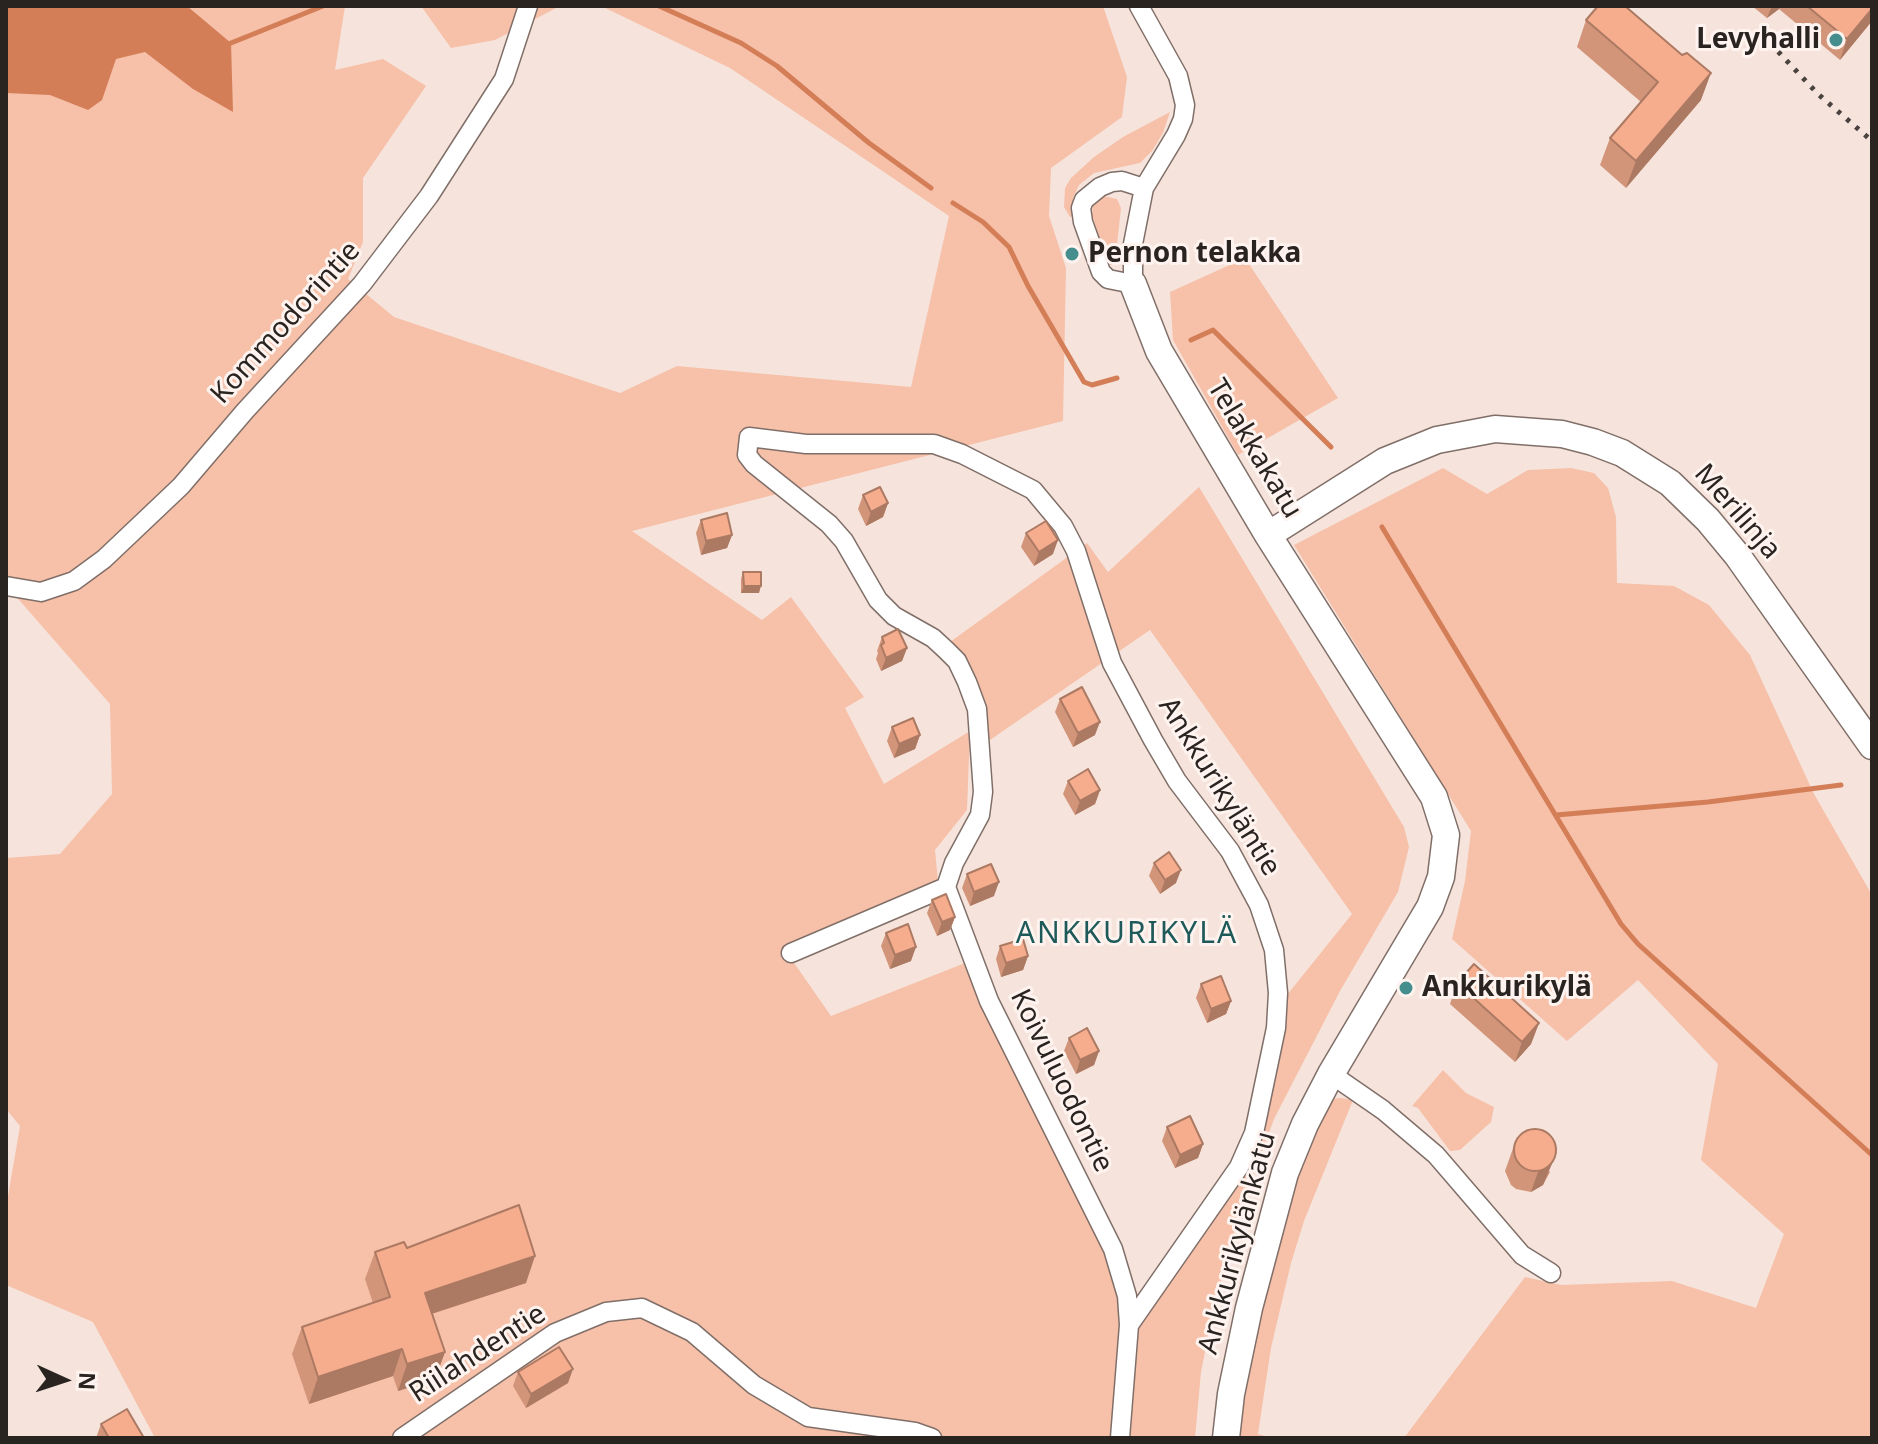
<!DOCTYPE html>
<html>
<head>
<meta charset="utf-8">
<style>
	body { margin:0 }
	#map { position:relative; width:1878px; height:1444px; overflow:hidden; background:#f6e4dc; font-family:"Noto Sans",sans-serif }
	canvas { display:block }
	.frame { position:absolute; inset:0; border:8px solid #2a2421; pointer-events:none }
	.north { position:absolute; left:24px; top:1340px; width:80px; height:80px; -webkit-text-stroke:6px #fef3ee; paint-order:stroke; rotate:93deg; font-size:22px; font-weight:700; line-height:32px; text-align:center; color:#2a2421 }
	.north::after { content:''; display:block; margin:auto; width:28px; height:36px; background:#2a2421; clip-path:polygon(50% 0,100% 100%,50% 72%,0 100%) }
</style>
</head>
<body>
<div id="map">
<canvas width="1878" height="1444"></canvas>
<div class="frame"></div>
<div class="north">N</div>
</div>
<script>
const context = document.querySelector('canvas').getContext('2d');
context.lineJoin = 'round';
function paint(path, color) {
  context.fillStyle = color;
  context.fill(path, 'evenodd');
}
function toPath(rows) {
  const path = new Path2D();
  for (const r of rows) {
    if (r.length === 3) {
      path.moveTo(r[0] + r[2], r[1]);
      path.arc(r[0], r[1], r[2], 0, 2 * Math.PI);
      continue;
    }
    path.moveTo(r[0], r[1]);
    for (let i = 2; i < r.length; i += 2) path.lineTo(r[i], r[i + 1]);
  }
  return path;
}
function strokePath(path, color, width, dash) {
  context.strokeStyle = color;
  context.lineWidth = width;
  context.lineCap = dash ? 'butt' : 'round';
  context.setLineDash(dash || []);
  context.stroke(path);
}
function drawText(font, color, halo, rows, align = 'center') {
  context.font = font + ' "Noto Sans",sans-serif';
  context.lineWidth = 6;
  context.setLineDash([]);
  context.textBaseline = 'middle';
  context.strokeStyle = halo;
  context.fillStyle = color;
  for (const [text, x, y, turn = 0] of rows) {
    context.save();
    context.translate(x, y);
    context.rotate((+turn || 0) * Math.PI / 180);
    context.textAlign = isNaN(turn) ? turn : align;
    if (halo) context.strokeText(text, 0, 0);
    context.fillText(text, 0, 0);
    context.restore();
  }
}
paint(toPath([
	[6,6,345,6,335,70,383,59,426,86,363,178,363,242,348,279,394,317,620,393,677,366,911,387,949,216,730,68,601,6,1103,6,1127,77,1122,117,1051,168,1049,216,1066,268,1063,421,632,531,762,620,791,597,864,697,845,708,884,784,970,731,967,810,935,850,938,882,783,947,831,1016,970,961,1111,1263,1121,1317,1142,1313,1253,1147,1283,1000,1352,914,1150,630,987,742,950,642,1087,543,1108,572,1199,487,1404,827,1409,847,1398,892,1340,991,1274,1119,1239,1214,1213,1312,1201,1372,1195,1438,155,1438,93,1322,6,1285,6,1208,20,1126,6,1109,6,858,60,854,112,794,110,704,6,585],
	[421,6,560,6,495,40,451,48],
	[1170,112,1163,133,1152,151,1140,163,1094,173,1079,185,1073,198,1073,216,1070,217,1064,207,1065,188,1071,178,1094,157,1123,137],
	[1103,196,1117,199,1121,208,1115,263,1111,265,1107,264,1092,215,1093,203],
	[1245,258,1338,398,1238,455,1173,340,1170,292],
	[1443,468,1487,494,1528,470,1571,468,1594,473,1608,488,1616,517,1617,583,1674,586,1709,605,1750,655,1814,794,1872,895,1872,1438,1404,1438,1525,1277,1561,1285,1672,1281,1756,1308,1784,1234,1701,1160,1718,1064,1638,980,1567,1041,1452,939,1465,881,1471,831,1294,545],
	[1443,1070,1466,1093,1494,1107,1491,1122,1460,1150,1450,1151,1418,1108,1412,1106],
	[1341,1098,1353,1100,1304,1221,1291,1263,1271,1348,1258,1434,1271,1438,1238,1438,1245,1377,1270,1261,1312,1130,1330,1099]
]), '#f6c0a9');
paint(toPath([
	[6,6,187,6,231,43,233,112,193,89,145,52,116,59,102,100,88,110,50,95,6,93]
]), '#d47e58');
strokePath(toPath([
	[659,6,741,43,777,66,869,143,931,188],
	[231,43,323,6],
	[953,203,983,222,1009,247,1028,286,1084,382,1092,385,1117,378],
	[1191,340,1213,330,1331,447],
	[1382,527,1621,924,1638,944,1872,1155],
	[1556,815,1708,802,1841,785]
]), '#d47e58', 5);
const street = toPath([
	[1139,6,1178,76,1185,105,1183,119,1176,135,1144,188,1133,244,1133,284,1108,279,1101,272,1083,222,1081,208,1084,200,1100,187,1112,182,1122,181,1144,188],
	[6,586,41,592,74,581,104,559,181,486,245,411,362,284,429,196,504,79,528,6],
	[791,953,946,887],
	[1331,1074,1383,1110,1436,1155,1522,1255,1551,1273],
	[402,1438,555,1333,606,1312,642,1308,692,1332,754,1385,808,1417,915,1432,932,1438],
	[1120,1438,1129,1325,1239,1167,1254,1133,1276,1028,1278,993,1274,950,1259,905,1230,851,1177,781,1153,740,1112,663,1076,551,1063,526,1033,490,962,454,934,444,806,444,749,437,747,455,754,464,829,524,844,541,878,600,894,616,933,638,946,650,957,661,967,682,977,709,983,792,980,815,954,863,946,887,989,1001,1113,1249,1127,1296,1129,1325]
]);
const secondary = toPath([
	[1133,284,1159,351,1268,535,1434,797,1446,835,1441,877,1430,907,1331,1074,1305,1124,1285,1173,1249,1308,1231,1394,1226,1438],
	[1268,535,1385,461,1437,440,1495,429,1562,434,1593,442,1622,453,1670,483,1708,520,1737,555,1872,746]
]);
strokePath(street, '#806f68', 21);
strokePath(secondary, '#806f68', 29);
strokePath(street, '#fff', 18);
strokePath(secondary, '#fff', 26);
strokePath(toPath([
	[1770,43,1818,94,1872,141]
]), '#49423e', 5, [4, 8]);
paint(toPath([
	[1752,6,1872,6,1872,21,1840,60,1779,9,1767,18],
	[1586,20,1701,100,1626,188,1600,165,1610,138,1641,102,1577,47],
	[863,495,888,503,883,517,866,526,858,509],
	[701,520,732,535,727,548,701,555,696,533],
	[1026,533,1053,554,1034,566,1021,547],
	[743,572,759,593,741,593,741,579],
	[882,637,907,648,902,661,881,671,876,659,878,653,877,651],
	[1060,699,1095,735,1073,747,1055,712],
	[892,727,920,735,915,749,894,758,887,741],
	[1068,781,1100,790,1095,804,1075,815,1063,794],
	[1154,863,1176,883,1160,894,1149,876],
	[967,874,994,896,970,906,962,888],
	[932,900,955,917,950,930,937,936,927,913],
	[886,933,911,961,890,969,881,946],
	[1000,946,1028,956,1023,970,1001,977,996,959],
	[1457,983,1539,1023,1531,1044,1515,1062,1450,1004],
	[1201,984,1231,1001,1226,1014,1207,1023,1196,998],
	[1069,1038,1099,1051,1094,1065,1076,1074,1064,1051],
	[1167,1127,1203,1144,1198,1158,1175,1168,1162,1141],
	[1517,1137,1550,1172,1543,1185,1531,1192,1516,1189,1511,1185,1505,1171],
	[407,1248,526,1283,432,1314,445,1352,435,1379,398,1391,393,1376,309,1404,292,1354,302,1327,373,1303,365,1279,375,1252],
	[518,1372,568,1383,526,1408,513,1386],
	[101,1424,144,1438,96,1438]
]), '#d3957a');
paint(toPath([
	[1772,6,1780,6,1779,9,1767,18],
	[1872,9,1872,21,1840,60,1847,39],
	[1711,73,1701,100,1626,188,1636,161],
	[888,503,883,517,866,526,871,512],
	[732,535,727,548,701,555,706,541],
	[1058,540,1053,554,1034,566,1039,552],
	[744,586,761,586,759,593,741,593],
	[907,648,902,661,881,671,886,658],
	[1100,722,1095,735,1073,747,1078,733],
	[920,735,915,749,894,758,899,744],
	[1100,790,1095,804,1075,815,1080,801],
	[1181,870,1176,883,1160,894,1165,880],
	[999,882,994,896,970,906,974,892],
	[955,917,950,930,937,936,942,922],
	[916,947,911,961,890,969,895,955],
	[1028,956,1023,970,1001,977,1006,963],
	[1231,1001,1226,1014,1207,1023,1211,1009],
	[1539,1023,1531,1044,1515,1062,1522,1042],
	[1099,1051,1094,1065,1076,1074,1080,1060],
	[1203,1144,1198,1158,1175,1168,1180,1155],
	[1557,1152,1543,1185,1531,1192,1538,1172],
	[535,1256,526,1283,415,1319,425,1293],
	[402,1349,393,1376,309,1404,318,1377],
	[445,1352,435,1379,398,1391,407,1364],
	[573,1369,568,1383,526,1408,531,1394]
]), '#ac7963');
const building = toPath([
	[1598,6,1625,6,1682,55,1687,53,1711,73,1636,161,1610,138,1658,82,1586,20,1598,6],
	[1807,6,1872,6,1872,9,1847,39,1807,6],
	[880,487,888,503,871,512,863,495,880,487],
	[727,513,732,535,706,541,701,520,727,513],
	[1046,521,1058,540,1039,552,1026,533,1046,521],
	[743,572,761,572,761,586,744,586,743,572],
	[898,629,907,648,886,658,881,645,884,643,882,637,898,629],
	[1082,687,1100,722,1078,733,1060,699,1082,687],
	[913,718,920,735,899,744,892,727,913,718],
	[1088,769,1100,790,1080,801,1068,781,1088,769],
	[1169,852,1181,870,1165,880,1154,863,1169,852],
	[991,864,999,882,974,892,967,874,991,864],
	[946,894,955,917,942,922,932,900,946,894],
	[908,924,916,947,895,955,886,933,908,924],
	[1023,939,1028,956,1006,963,1000,946,1023,939],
	[1474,964,1539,1023,1522,1042,1457,983,1474,964],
	[1221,976,1231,1001,1211,1009,1201,984,1221,976],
	[1087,1028,1099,1051,1080,1060,1069,1038,1087,1028],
	[1190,1116,1203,1144,1180,1155,1167,1127,1190,1116],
	[1535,1150,21],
	[519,1205,535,1256,425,1293,445,1352,407,1364,402,1349,318,1377,302,1327,390,1297,375,1252,404,1242,407,1248,519,1205],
	[559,1347,573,1369,531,1394,518,1372,559,1347],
	[127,1409,144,1438,109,1438,101,1424,127,1409]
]);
paint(building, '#f5ad8e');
strokePath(building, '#ac7963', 2);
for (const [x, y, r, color] of [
	[1836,40,8,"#468e8d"],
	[1072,254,8,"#468e8d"],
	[1406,988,8,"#468e8d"]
]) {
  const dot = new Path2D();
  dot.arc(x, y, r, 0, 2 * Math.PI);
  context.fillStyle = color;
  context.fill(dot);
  strokePath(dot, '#fef3ee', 3);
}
drawText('bold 28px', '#2a2421', '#fef3ee', [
	["Levyhalli",1820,40,"right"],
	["Pernon telakka",1088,254],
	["Ankkurikylä",1422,988]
], 'left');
drawText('28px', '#2a2421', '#fef3ee', [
	["Kommodorintie",286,323,-48],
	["Telakkakatu",1254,449,59],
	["Merilinja",1737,512,49],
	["Ankkurikyläntie",1219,787,58],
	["Koivuluodontie",1061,1081,64],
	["Ankkurikylänkatu",1238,1243,-75],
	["Riilahdentie",478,1354,-33]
]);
context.letterSpacing = '2px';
drawText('30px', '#1f5a5a', '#fef3ee', [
	["ANKKURIKYLÄ",1127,934]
]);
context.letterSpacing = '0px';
</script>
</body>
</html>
